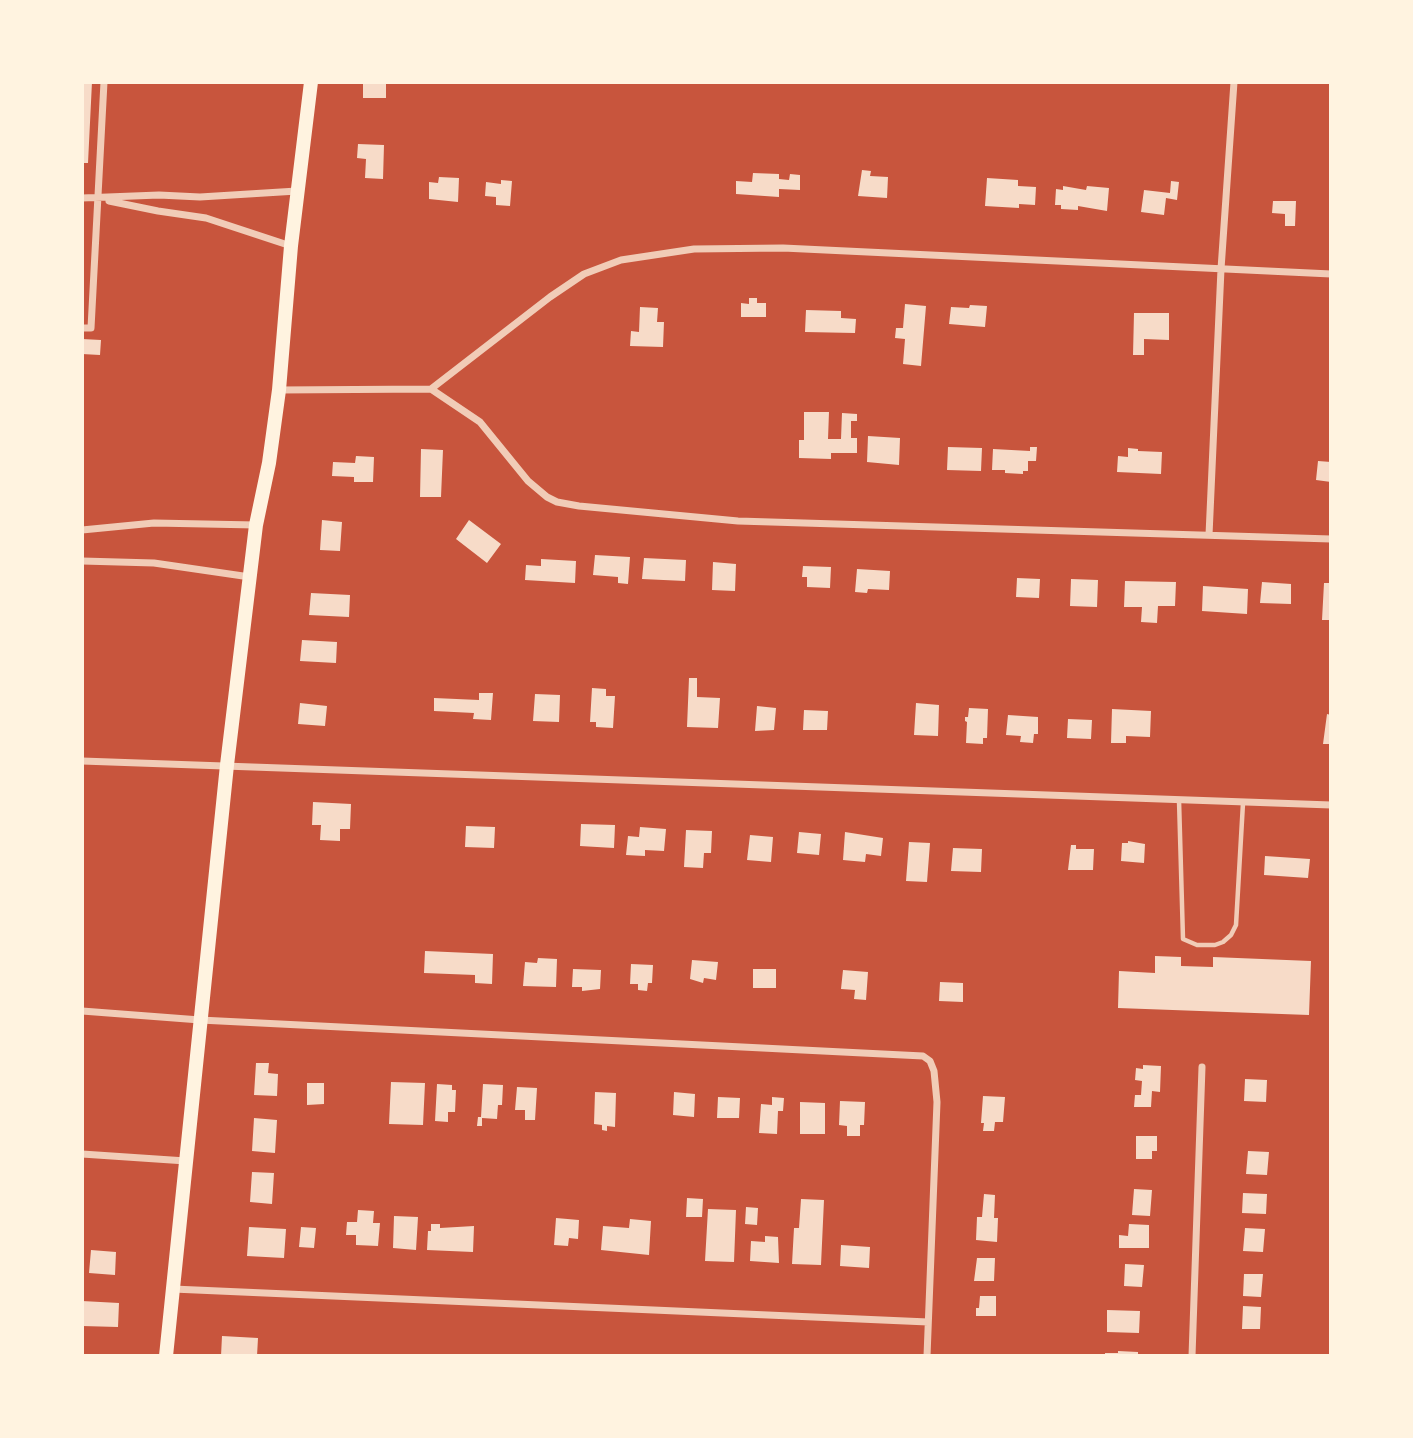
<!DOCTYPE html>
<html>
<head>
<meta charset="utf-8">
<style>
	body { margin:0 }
	#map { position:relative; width:1413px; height:1438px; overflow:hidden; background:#c8553d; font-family:Quicksand,sans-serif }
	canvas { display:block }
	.frame { position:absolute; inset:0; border:84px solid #fff3e0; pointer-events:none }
</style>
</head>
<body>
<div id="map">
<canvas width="1413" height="1438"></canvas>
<div class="frame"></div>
</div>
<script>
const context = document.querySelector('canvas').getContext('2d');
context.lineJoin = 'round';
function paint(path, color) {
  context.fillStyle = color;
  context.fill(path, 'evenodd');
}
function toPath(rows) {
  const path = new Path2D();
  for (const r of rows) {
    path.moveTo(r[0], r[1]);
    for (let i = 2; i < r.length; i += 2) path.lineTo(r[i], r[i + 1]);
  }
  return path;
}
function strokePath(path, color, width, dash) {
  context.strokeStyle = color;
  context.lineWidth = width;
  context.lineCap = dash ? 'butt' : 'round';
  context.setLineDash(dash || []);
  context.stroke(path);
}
paint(toPath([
	[82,82,92,82,88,163,82,163],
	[363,82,386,82,386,98,363,98],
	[358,144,384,145,383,179,365,178,366,159,357,158],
	[862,170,871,171,870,176,888,177,887,198,858,196],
	[753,173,779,174,779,179,789,180,790,174,800,175,800,190,779,189,779,197,736,194,736,181,752,182],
	[439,177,459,178,458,202,429,199,429,182,438,183],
	[987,178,1018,180,1018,186,1036,187,1035,205,1019,204,1019,208,985,206],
	[501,180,512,181,510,206,496,205,496,197,485,196,486,182,501,184],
	[1171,181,1179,182,1177,200,1166,198,1164,215,1141,212,1144,190,1170,193],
	[1063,186,1086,190,1087,186,1109,188,1107,211,1078,206,1078,210,1061,209,1061,205,1055,205,1056,189,1063,190],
	[1273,201,1296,201,1295,226,1285,226,1285,214,1272,213],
	[749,298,757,298,757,303,766,303,766,317,741,317,741,303,749,304],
	[905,304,926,306,921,366,903,364,905,339,895,338,896,328,903,328],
	[970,305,987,306,985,327,949,324,951,307,969,308],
	[640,307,658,308,657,322,664,322,663,347,630,346,631,331,639,332],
	[806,310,841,311,841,318,856,319,855,333,805,332],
	[1134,313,1169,313,1169,340,1144,339,1144,355,1133,355],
	[82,339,101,340,100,355,82,354],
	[804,412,829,412,828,439,841,439,842,413,857,414,857,421,851,421,851,438,857,438,857,453,831,453,831,459,799,458,799,440,804,440],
	[868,436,900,438,899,465,867,462],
	[948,447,982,448,981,471,947,470],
	[1030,447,1037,447,1036,461,1028,461,1028,471,1023,471,1023,474,1005,473,1005,470,992,470,993,449,1030,451],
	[1128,448,1138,449,1138,451,1162,452,1161,474,1117,472,1118,456,1128,457],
	[421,449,443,450,441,497,420,497],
	[356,456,374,457,373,482,354,482,354,477,332,476,333,462,355,463],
	[1318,461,1331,462,1331,482,1316,480],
	[322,520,342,522,340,551,320,550],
	[469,520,501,544,487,563,456,539],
	[595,555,630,557,628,584,618,583,618,577,593,575],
	[644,558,686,560,685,581,642,579],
	[541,559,576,561,575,583,525,580,526,565,541,566],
	[713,562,736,564,735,591,712,590],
	[803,566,831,567,830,588,807,587,807,577,802,577],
	[857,569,890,571,889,590,868,589,867,593,855,592],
	[1017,578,1040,579,1039,598,1016,597],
	[1071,579,1098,580,1097,607,1070,606],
	[1125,581,1176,582,1175,606,1158,606,1157,623,1141,622,1142,607,1124,607],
	[1262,582,1291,584,1291,604,1260,603],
	[1324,583,1331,583,1331,620,1322,620],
	[1203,586,1248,589,1247,614,1202,611],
	[311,593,350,595,349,617,309,615],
	[302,640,337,642,336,663,300,661],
	[689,678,697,678,697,697,720,698,718,728,687,727],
	[592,688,606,689,606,696,615,696,613,728,596,727,596,722,590,722],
	[479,693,493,693,491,720,473,719,474,713,434,711,434,698,479,700],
	[535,694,560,695,559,722,533,721],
	[300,703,327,706,325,726,298,724],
	[916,703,939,705,938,736,914,735],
	[757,706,776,708,774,730,755,731],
	[969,708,988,709,987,738,983,738,983,744,966,743,967,722,965,721,965,717,968,717],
	[1112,709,1151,711,1150,737,1126,736,1126,743,1111,743],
	[804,710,828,711,827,730,803,730],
	[1327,714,1331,715,1331,744,1323,744],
	[1008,715,1038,717,1038,734,1034,734,1033,743,1020,742,1021,736,1006,735],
	[1068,719,1092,720,1091,739,1067,738],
	[313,802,351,804,350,829,340,829,340,841,320,840,321,825,312,825],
	[581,824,615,825,614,848,580,846],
	[466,826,495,827,494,848,465,847],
	[640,827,666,829,664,851,645,850,645,856,626,855,628,836,639,837],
	[686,830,712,831,711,853,704,853,703,868,684,867],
	[799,832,821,834,819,855,797,853],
	[845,832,883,838,881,856,866,854,865,862,843,860],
	[750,835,773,837,771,862,747,860],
	[1128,841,1145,844,1144,863,1121,861,1122,843,1128,843],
	[909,842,930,843,927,882,906,881],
	[1071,845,1076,845,1076,849,1094,849,1093,870,1068,870],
	[953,848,982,849,981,872,951,871],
	[1265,856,1310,859,1308,878,1264,875],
	[425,951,493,954,492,984,475,983,475,975,424,973],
	[1155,956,1181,957,1181,966,1213,967,1213,957,1311,961,1309,1015,1118,1008,1119,971,1155,973],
	[538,958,557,959,556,987,523,986,525,962,537,963],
	[692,960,718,962,716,980,704,978,703,983,690,979],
	[631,964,653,965,652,983,648,983,647,991,638,990,638,984,630,984],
	[573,969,601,970,600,989,582,991,582,987,572,987],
	[753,969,776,969,776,988,753,988],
	[843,970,868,972,866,1000,854,999,855,990,841,989],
	[940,982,963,983,963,1002,939,1001],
	[256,1063,269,1063,268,1073,278,1074,277,1096,254,1095],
	[1143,1065,1161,1066,1160,1092,1152,1091,1151,1107,1134,1107,1135,1095,1141,1095,1142,1081,1135,1080,1136,1068,1143,1069],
	[1245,1079,1267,1080,1266,1102,1244,1101],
	[391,1082,425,1083,423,1125,389,1124],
	[307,1083,324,1083,324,1104,307,1105],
	[437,1084,452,1085,452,1090,456,1090,455,1112,448,1112,448,1122,435,1121],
	[483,1084,503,1085,502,1105,498,1105,497,1119,482,1118,482,1126,477,1126,478,1117,481,1117],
	[517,1087,537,1088,535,1120,525,1120,525,1110,515,1110],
	[595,1092,616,1093,615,1127,607,1126,607,1131,602,1130,602,1125,594,1124],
	[674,1092,695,1094,694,1117,673,1115],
	[983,1096,1005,1097,1003,1122,995,1122,994,1131,983,1131,984,1123,981,1123],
	[718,1097,740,1098,739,1118,717,1118],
	[772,1097,784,1098,783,1111,778,1111,777,1134,759,1133,761,1104,772,1105],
	[840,1101,865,1102,864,1125,860,1125,860,1136,847,1136,847,1126,839,1125],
	[800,1102,825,1103,825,1134,800,1134],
	[254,1118,277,1120,275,1153,252,1151],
	[1136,1136,1157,1136,1157,1151,1152,1151,1152,1159,1136,1159],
	[1248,1151,1269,1152,1267,1175,1246,1174],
	[252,1172,274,1173,272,1204,250,1202],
	[1134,1189,1152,1190,1150,1216,1132,1215],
	[1243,1193,1267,1194,1266,1214,1242,1213],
	[984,1194,995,1195,994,1218,998,1218,997,1242,976,1240,977,1217,982,1217],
	[687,1198,703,1199,702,1217,686,1217],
	[801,1199,824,1200,821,1265,792,1264,794,1228,799,1228],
	[746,1207,758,1208,757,1225,745,1224],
	[708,1209,736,1210,734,1262,705,1261],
	[358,1210,374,1211,373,1223,380,1223,378,1246,356,1245,356,1235,346,1235,347,1222,357,1222],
	[394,1216,418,1217,416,1250,393,1248],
	[556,1218,579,1220,578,1239,569,1238,568,1246,554,1245],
	[630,1219,651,1221,649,1255,601,1250,603,1226,629,1228],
	[431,1224,440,1224,440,1228,474,1226,473,1252,427,1250,428,1231,431,1231],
	[1129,1224,1149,1225,1149,1248,1119,1248,1119,1235,1128,1236],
	[249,1227,286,1229,284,1258,247,1256],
	[301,1227,316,1228,314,1248,299,1247],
	[1245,1228,1265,1229,1263,1252,1243,1251],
	[765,1236,778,1237,779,1263,750,1261,751,1241,765,1242],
	[841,1245,870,1247,869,1268,840,1266],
	[91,1250,116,1252,115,1275,89,1273],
	[977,1258,995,1258,994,1281,974,1281],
	[1125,1264,1144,1265,1142,1287,1124,1286],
	[1244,1274,1263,1274,1261,1297,1243,1296],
	[980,1296,996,1296,996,1316,976,1316,976,1308,979,1308],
	[82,1301,119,1303,118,1327,82,1326],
	[1243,1306,1261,1307,1260,1329,1242,1329],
	[1107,1310,1140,1311,1139,1333,1107,1332],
	[222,1336,258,1338,257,1356,221,1356],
	[1118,1351,1138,1352,1138,1356,1105,1356,1105,1353,1118,1353]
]), '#f7dbc8');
strokePath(toPath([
	[1179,800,1183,939,1197,945,1215,945,1223,942,1231,935,1236,925,1243,803]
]), '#f1ccb7', 4.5);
strokePath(toPath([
	[82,198,159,195,200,197,297,191],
	[109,201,158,211,206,218,291,246],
	[82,328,91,328,104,82],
	[431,389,480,422,528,481,547,497,557,502,579,506,738,521,1331,539],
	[279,390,431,389,550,297,584,274,621,260,694,249,783,248,1331,274],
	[82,530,154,523,256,525],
	[1209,535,1221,269,1234,82],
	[82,561,154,563,250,577],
	[82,761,1331,805],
	[82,1011,200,1020,923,1056,930,1061,934,1071,937,1102,927,1356],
	[82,1154,186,1161],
	[173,1289,928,1322],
	[1192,1356,1202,1067]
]), '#f1ccb7', 7);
strokePath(toPath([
	[166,1356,227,765,256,525,269,463,279,390,291,246,311,82]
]), '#fff3e0', 14);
</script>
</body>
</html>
